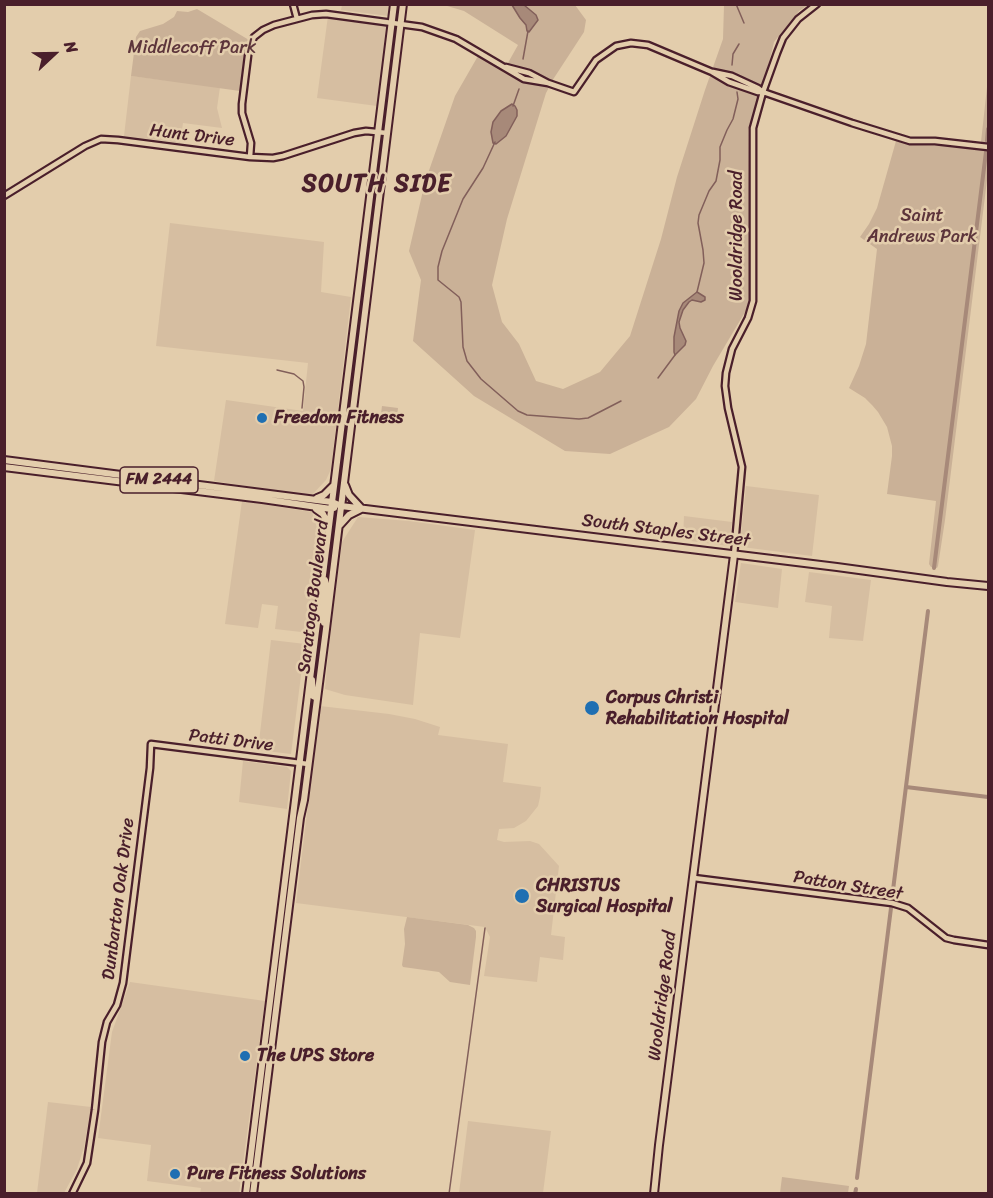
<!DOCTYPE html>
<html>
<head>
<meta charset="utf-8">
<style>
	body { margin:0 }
	#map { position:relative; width:993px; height:1198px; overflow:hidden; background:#e3cdac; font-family:Sriracha,sans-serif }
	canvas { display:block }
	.frame { position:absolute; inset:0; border:6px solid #4a1f2b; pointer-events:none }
	.north { position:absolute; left:24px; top:24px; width:60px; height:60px; -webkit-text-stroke:4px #e3cdac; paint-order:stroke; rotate:68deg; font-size:16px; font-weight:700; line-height:24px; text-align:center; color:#4a1f2b }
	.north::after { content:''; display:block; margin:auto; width:21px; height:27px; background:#4a1f2b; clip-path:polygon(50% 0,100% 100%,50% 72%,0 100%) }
</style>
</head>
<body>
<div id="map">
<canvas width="993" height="1198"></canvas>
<div class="frame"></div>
<div class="north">N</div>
</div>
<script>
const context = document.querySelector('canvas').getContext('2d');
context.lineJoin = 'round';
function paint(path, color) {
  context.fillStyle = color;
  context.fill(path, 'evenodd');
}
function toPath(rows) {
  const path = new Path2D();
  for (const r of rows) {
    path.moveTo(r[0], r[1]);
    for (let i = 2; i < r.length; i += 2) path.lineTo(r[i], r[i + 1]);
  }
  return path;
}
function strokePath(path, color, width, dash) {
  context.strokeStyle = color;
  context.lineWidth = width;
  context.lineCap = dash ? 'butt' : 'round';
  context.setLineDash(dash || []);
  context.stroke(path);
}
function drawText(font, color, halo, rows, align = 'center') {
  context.font = font + ' Sriracha,sans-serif';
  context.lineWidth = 5;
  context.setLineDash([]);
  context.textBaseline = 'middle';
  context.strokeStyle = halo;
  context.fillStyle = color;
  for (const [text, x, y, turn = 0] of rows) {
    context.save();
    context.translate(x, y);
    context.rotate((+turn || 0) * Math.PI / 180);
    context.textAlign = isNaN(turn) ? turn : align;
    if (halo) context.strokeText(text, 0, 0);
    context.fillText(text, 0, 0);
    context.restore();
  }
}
paint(toPath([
	[342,5,390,5,388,16,341,10],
	[328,16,387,26,377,106,317,98],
	[131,76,220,87,217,108,222,128,183,123,180,143,124,136],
	[170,223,324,242,321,292,351,297,331,469,326,480,311,496,214,481,226,400,303,411,308,363,156,346],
	[746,486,819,495,812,556,742,547,740,544],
	[242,501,312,512,320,536,322,548,310,633,275,629,278,606,262,604,258,628,225,624],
	[684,516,732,522,729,546,683,540],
	[358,517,409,521,475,530,460,638,420,633,413,705,345,695,325,689,329,645,342,542],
	[741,563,782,569,778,608,735,602],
	[809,572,871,580,863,641,829,638,832,606,805,602],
	[271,640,305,644,291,754,258,750],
	[320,706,389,714,415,719,440,727,438,735,508,744,503,782,541,787,540,797,538,806,526,821,514,828,499,829,497,840,504,842,530,841,539,844,559,866,551,935,565,937,563,960,540,957,537,982,484,976,490,937,485,927,296,903],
	[243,761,287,767,291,771,287,809,239,802],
	[130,982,265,1001,239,1193,200,1193,201,1188,147,1181,151,1145,98,1138,112,1032],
	[48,1102,91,1107,84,1147,77,1169,64,1193,37,1193],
	[468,1121,551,1131,543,1193,459,1193]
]), '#d6bea1');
paint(toPath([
	[444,5,575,5,586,20,584,32,554,78,546,93,507,219,492,285,502,322,519,344,536,381,563,389,600,372,630,336,661,239,677,177,705,90,723,39,724,5,808,5,799,11,774,42,770,59,748,130,751,302,713,366,696,399,669,427,610,454,565,451,474,396,413,341,421,280,409,251,425,182,455,96,478,56,504,70,518,45,464,11],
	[197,9,249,40,244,53,240,91,131,76,136,37,140,31,163,24,174,17,177,11,188,12],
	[988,78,988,143,981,142],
	[896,141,911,145,950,146,988,151,988,172,945,520,938,566,937,568,931,567,929,564,936,501,887,494,892,456,892,446,887,427,878,412,872,405,865,398,849,388,859,366,866,344,877,249,860,237,869,224,877,208],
	[382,406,398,408,396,425,380,422],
	[407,917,468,925,474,928,476,931,476,937,470,985,450,982,439,972,403,967,402,965,405,944,404,929],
	[782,1177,849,1186,848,1193,780,1193]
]), '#cab197');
const water = toPath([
	[512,5,524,5,536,15,538,20,529,32,527,31,526,25,520,18,512,5],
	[512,104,515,106,517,110,517,116,506,136,496,144,493,143,491,132,493,122,501,111,512,104],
	[697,292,705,297,705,300,701,302,692,300,689,302,683,310,679,322,680,328,686,341,685,345,675,355,674,352,674,337,679,311,683,303,697,292]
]);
paint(water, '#a78979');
strokePath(water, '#825f5a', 1.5);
strokePath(toPath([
	[736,4,744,23],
	[523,59,528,31],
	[732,65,733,54,739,44],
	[513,106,519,89],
	[495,142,483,168,463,199,442,251,438,267,438,280,459,297,461,302,463,347,467,361,481,379,518,411,527,415,579,419,588,418,621,401],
	[697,292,704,263,703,250,698,223,699,215,709,191,716,181,720,160,720,147,727,130,733,119,738,99,737,92],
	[277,370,294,374,303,381,304,387,302,408],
	[658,378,675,355],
	[449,1194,485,928]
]), '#825f5a', 1.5);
strokePath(toPath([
	[987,141,988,129],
	[934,568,986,152],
	[906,787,988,797],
	[892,898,928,611],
	[857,1178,891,908],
	[855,1194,856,1189]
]), '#a78979', 4);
const minor = toPath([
	[293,4,297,19],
	[506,67,529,73,548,83],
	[713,72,732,76,758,88,763,92,852,123,910,141,935,141,988,147],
	[250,157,251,143,242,113,242,104,249,48,254,37,263,30,274,25,312,15,326,14,422,27,456,39,524,79,548,83,574,92,596,60,616,46,631,43,648,45,712,72,729,82,758,92,763,92],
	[4,196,85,146,101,139,118,140,250,157,273,158,283,156,354,133,366,131,387,133],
	[734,555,742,467,728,408,725,386,726,373,732,349,748,318,753,301,753,128,763,92,777,53,783,38,798,19,817,4],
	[694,878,892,903,908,908,946,938,954,940,988,945],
	[72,1194,87,1163,95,1110,102,1042,107,1022,117,1005,123,983,150,768,151,744,308,764]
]);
const major = toPath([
	[4,460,332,502,341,506,837,567,947,582,988,586],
	[4,467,262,499,331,509,334,508],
	[345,485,349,495,361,508],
	[317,498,324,495,334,485],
	[316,509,323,514,326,520,327,527],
	[339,526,349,515,361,509],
	[323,580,325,580,326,585,323,614,324,623],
	[312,680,313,696,317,698],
	[246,1194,394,4],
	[253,1194,300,818,304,800,326,629,403,4],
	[654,1194,659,1145,734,555]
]);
strokePath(minor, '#4a1f2b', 9);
strokePath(major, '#4a1f2b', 10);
strokePath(minor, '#e3cdac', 4.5);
strokePath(major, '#e3cdac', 6);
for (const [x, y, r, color] of [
	[262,418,6,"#1f6fb2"],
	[592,708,8,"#1f6fb2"],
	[522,896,8,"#1f6fb2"],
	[245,1056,6,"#1f6fb2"],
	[175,1174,6,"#1f6fb2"]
]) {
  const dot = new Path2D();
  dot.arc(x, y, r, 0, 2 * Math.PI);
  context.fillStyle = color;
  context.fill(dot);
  strokePath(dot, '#e3cdac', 2);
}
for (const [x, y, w] of [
	[159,480,78]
]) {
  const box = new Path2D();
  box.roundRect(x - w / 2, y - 13, w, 26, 4.5);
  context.fillStyle = '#e3cdac';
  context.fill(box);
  strokePath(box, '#4a1f2b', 1.5);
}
drawText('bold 16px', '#4a1f2b', null, [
	["FM 2444",159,480]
]);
drawText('18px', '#5d353b', '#e3cdac', [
	["Middlecoff Park",192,48],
	["Saint",922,216],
	["Andrews Park",922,237]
]);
drawText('18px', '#4a1f2b', '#e3cdac', [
	["Hunt Drive",192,136,7],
	["Wooldridge Road",737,236,-90],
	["South Staples Street",666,531,7],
	["Saratoga Boulevard",314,597,-83],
	["Patti Drive",231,741,7],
	["Patton Street",848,886,9],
	["Dunbarton Oak Drive",119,899,-83],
	["Wooldridge Road",663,996,-83]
]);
drawText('bold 18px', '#4a1f2b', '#e3cdac', [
	["Freedom Fitness",274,418],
	["Corpus Christi",606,698],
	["Rehabilitation Hospital",606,719],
	["CHRISTUS",536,886],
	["Surgical Hospital",536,907],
	["The UPS Store",257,1056],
	["Pure Fitness Solutions",187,1174]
], 'left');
context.letterSpacing = '1.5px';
drawText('bold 24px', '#4a1f2b', '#e3cdac', [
	["SOUTH SIDE",377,185]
]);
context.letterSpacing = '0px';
</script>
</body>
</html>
